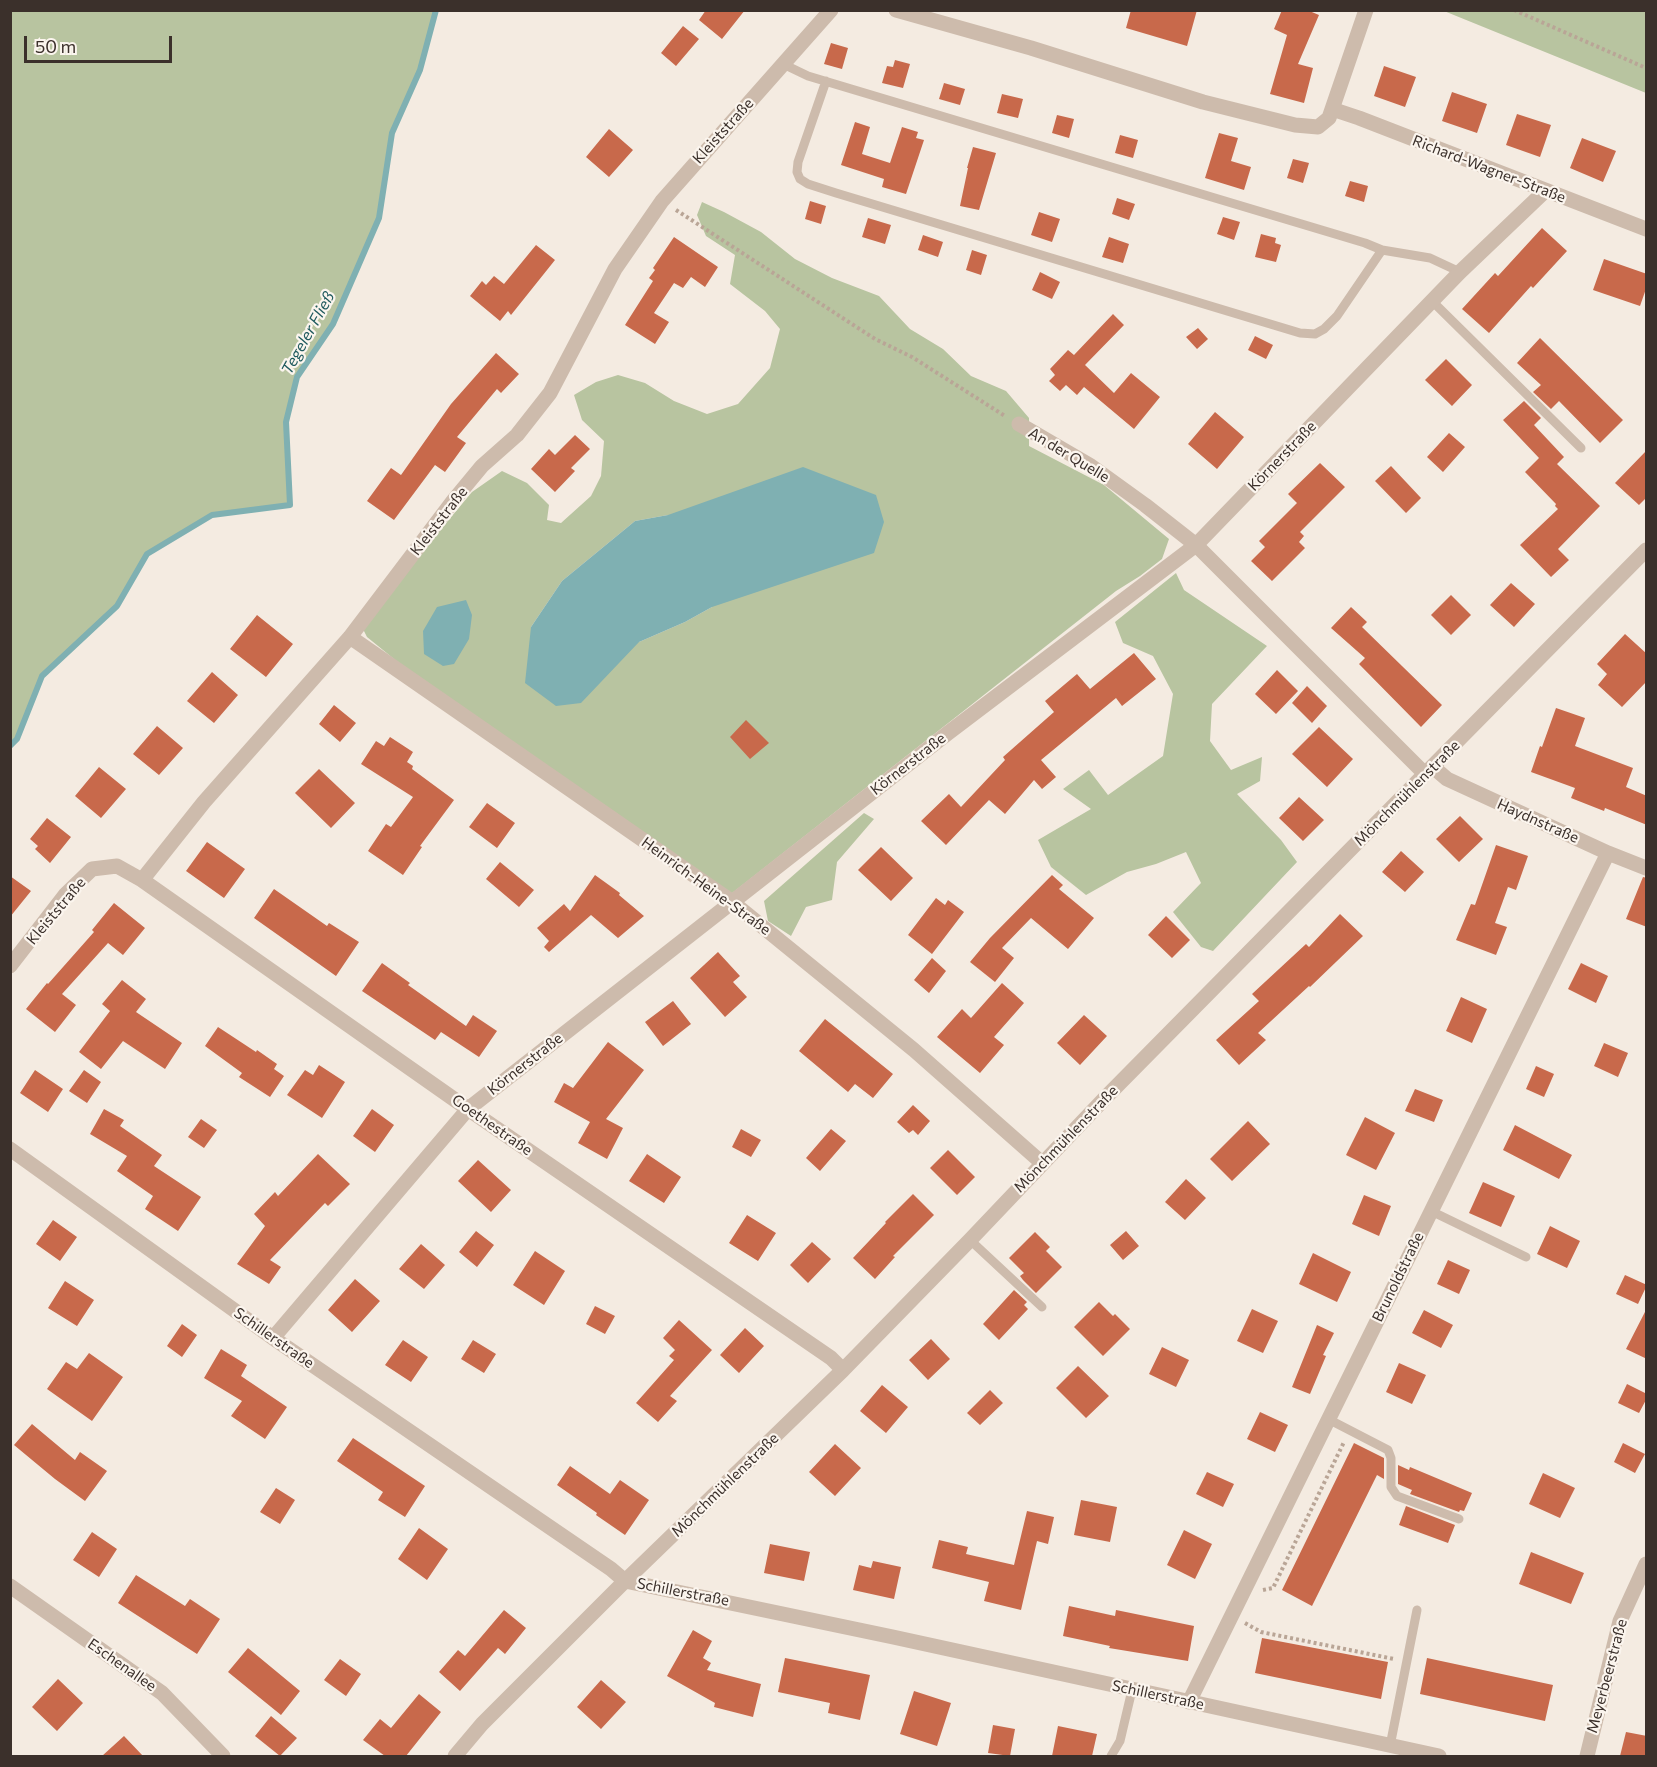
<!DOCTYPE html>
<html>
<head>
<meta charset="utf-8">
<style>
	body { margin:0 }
	#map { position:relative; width:1657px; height:1767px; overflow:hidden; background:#f4ebe1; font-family:Commissioner,sans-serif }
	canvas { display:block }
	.frame { position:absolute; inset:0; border:12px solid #3b302b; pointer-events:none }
	.scale { position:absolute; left:24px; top:36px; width:148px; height:27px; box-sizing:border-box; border:3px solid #3b302b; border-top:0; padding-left:8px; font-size:18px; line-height:21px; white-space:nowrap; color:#3b302b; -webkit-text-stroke:4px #fbf5ee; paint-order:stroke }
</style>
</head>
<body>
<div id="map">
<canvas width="1657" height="1767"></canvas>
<div class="frame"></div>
<div class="scale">50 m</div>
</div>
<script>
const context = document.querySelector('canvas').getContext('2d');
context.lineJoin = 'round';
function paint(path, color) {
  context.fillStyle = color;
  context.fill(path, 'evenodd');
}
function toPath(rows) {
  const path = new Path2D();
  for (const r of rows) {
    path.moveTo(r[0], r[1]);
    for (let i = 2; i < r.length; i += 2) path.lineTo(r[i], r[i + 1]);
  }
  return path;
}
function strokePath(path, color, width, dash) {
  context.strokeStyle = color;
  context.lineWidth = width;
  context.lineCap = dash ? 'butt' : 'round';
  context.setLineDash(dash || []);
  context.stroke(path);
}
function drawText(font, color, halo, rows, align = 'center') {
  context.font = font + ' Commissioner,sans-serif';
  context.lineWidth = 4.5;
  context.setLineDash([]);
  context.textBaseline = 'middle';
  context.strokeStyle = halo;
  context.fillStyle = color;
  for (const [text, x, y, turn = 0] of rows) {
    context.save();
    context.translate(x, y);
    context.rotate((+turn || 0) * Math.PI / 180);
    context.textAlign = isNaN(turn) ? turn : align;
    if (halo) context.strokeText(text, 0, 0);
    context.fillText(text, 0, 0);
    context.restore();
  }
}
paint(toPath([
	[11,10,436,11,420,70,391,133,379,218,333,324,297,377,286,422,290,505,212,515,147,554,117,606,42,676,17,739,11,746],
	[1444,11,1646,11,1646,93],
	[702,202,724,212,761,232,795,259,832,278,879,296,910,329,943,349,971,376,1006,391,1029,418,1029,446,1104,485,1169,539,1162,559,1140,576,1116,591,731,894,421,681,367,637,361,625,472,492,502,471,527,483,549,505,547,520,561,523,591,496,601,476,604,441,582,420,574,395,596,382,618,375,645,383,674,401,707,414,738,404,770,368,780,329,765,311,730,284,735,255,706,236,697,215],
	[668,515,712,607,685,622,639,642,531,627,562,581,635,521],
	[1176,573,1184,590,1267,646,1212,704,1210,741,1231,770,1262,757,1260,781,1237,794,1281,840,1297,862,1213,951,1201,947,1173,912,1201,883,1186,852,1156,864,1127,872,1086,895,1051,867,1038,840,1091,809,1063,789,1089,770,1108,795,1163,756,1173,694,1153,656,1123,643,1115,622],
	[864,813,874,819,837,862,832,900,806,907,791,936,768,921,764,901]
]), '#b8c4a0');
paint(toPath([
	[803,467,876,495,884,522,874,553,712,607,685,622,639,642,581,703,556,706,525,683,531,627,562,581,635,521,668,515],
	[466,600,472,615,469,639,454,664,443,666,424,654,423,631,437,607]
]), '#7fb0b2');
strokePath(toPath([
	[10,746,17,739,42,676,117,606,147,554,212,515,290,505,286,422,297,377,333,324,379,218,392,133,420,70,436,10]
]), '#7fb0b2', 6);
paint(toPath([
	[706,10,745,10,722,39,699,20],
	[1131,10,1197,10,1187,46,1126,28],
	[1282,10,1307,10,1319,15,1298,64,1313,68,1304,103,1270,94,1287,35,1274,29],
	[683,26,699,39,676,66,661,53],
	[831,43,848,48,842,69,824,64],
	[895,60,910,64,903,88,882,83,887,66,893,67],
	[1384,66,1416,77,1405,107,1374,96],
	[944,83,965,89,960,105,939,99],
	[1452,92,1487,104,1477,133,1442,121],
	[1002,94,1023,99,1018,118,997,113],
	[1517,114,1551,125,1540,157,1506,145],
	[1057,115,1074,119,1069,138,1052,133],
	[855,122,870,127,862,154,890,163,902,127,918,132,916,138,924,140,906,194,882,187,884,179,841,165],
	[609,129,633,150,609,177,586,157],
	[1219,133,1238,138,1231,161,1251,167,1244,190,1205,178],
	[1120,135,1138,140,1133,158,1115,153],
	[1582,138,1616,151,1603,182,1570,168],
	[973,147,996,153,979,210,960,206,968,168,967,168],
	[1293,159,1309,163,1303,183,1287,178],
	[1350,181,1368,186,1364,202,1345,196],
	[1117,198,1135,204,1129,220,1112,214],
	[810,201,826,206,821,224,805,219],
	[1039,212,1060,219,1052,242,1031,235],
	[1223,217,1240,222,1234,240,1217,234],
	[868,218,891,225,885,244,862,237],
	[1542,228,1567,251,1533,288,1531,286,1489,333,1462,309,1495,273,1498,276],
	[1261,234,1276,238,1275,243,1281,245,1276,262,1255,257],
	[923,235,943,242,938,257,918,250],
	[674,237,718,267,705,287,691,277,683,288,674,283,654,313,669,322,655,344,625,325,653,281,649,278,655,270,653,268],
	[1109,237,1129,244,1123,263,1102,257],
	[536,245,555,260,511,315,508,311,500,321,470,296,482,281,486,285,494,276,504,284],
	[972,250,987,255,981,275,966,270],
	[1604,259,1647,274,1647,286,1640,306,1593,290],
	[1040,272,1060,282,1052,299,1032,290],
	[1113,314,1124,325,1085,365,1114,393,1131,373,1160,397,1134,429,1084,387,1077,395,1066,385,1060,391,1049,381,1055,375,1050,369,1068,350,1074,355],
	[1198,328,1208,339,1197,349,1186,337],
	[1255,336,1273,345,1266,359,1248,350],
	[1540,338,1623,420,1600,443,1559,401,1551,409,1533,392,1541,385,1517,363],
	[496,353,519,374,501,393,497,389,457,437,466,443,445,472,435,465,394,520,367,501,391,468,401,475,451,404],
	[1446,359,1472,385,1452,406,1425,380],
	[1524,401,1541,418,1534,425,1564,457,1557,464,1600,506,1558,549,1569,560,1551,577,1520,545,1558,509,1555,506,1556,504,1525,472,1539,458,1503,420],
	[1215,412,1244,437,1217,469,1188,444],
	[1449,433,1465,447,1443,472,1427,457],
	[575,435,590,449,571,468,575,471,555,492,531,469,549,449,555,455],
	[1647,450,1647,497,1639,505,1615,483],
	[1320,463,1345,487,1300,532,1304,536,1299,542,1305,548,1272,581,1251,561,1265,547,1259,541,1297,503,1288,494],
	[1391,466,1421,498,1406,513,1375,481],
	[1511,583,1535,604,1514,627,1490,605],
	[1451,595,1471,615,1451,635,1431,615],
	[1351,607,1367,622,1362,627,1442,705,1421,727,1359,664,1365,658,1331,628],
	[257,615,293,644,266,677,230,649],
	[1625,634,1647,654,1647,681,1622,707,1598,685,1607,674,1597,664],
	[1134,653,1156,679,1122,706,1116,698,1041,760,1056,777,1042,789,1034,780,1005,814,989,800,946,845,921,821,949,794,961,807,1005,760,1003,757,1054,712,1045,701,1077,674,1090,689],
	[1277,670,1298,691,1276,714,1255,694],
	[212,672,238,695,214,723,187,701],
	[1307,686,1327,706,1312,723,1292,703],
	[334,705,356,723,340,742,319,724],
	[1556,708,1585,718,1575,746,1633,768,1626,787,1647,796,1647,825,1605,808,1604,811,1571,798,1575,788,1531,772,1540,746,1542,747],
	[746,720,769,743,750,759,730,737],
	[157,726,183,748,159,775,133,754],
	[1319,727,1353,759,1327,787,1292,754],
	[390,737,413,752,407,762,413,766,412,769,454,800,420,846,422,847,403,875,368,851,386,824,391,827,413,797,361,764,376,741,384,746],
	[99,767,126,789,101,818,75,796],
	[319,769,355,803,331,828,295,793],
	[1299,797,1324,820,1303,841,1279,818],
	[487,803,515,823,497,848,469,827],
	[1460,816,1483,839,1459,862,1436,839],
	[47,818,71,837,50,863,35,849,38,846,30,839],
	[207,842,245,869,224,898,186,871],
	[1496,845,1528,856,1516,890,1508,887,1495,923,1507,927,1496,955,1456,940,1471,904,1475,905],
	[881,847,913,878,891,901,858,870],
	[1401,851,1424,872,1405,892,1382,872],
	[500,862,534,890,519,907,486,879],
	[595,875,620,893,619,895,644,916,618,938,591,915,549,952,544,947,549,941,537,928,564,904,570,911],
	[1052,875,1063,885,1059,889,1094,918,1068,949,1031,918,1002,948,1014,958,995,982,970,962,990,938],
	[10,876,31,891,10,917],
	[1643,877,1647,878,1647,927,1626,919],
	[274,889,327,926,329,923,359,942,336,976,254,918],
	[936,898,945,905,948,900,964,912,932,954,908,935],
	[114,903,145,928,123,955,108,943,62,994,76,1005,55,1032,26,1009,47,983,48,984,94,932,92,930],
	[1340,914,1363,936,1310,987,1309,986,1258,1033,1266,1040,1239,1065,1216,1040,1259,1001,1252,994,1306,944,1309,947],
	[1166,916,1190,940,1172,958,1148,935],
	[718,952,740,976,733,982,747,997,725,1017,690,978],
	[932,958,946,971,929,993,914,980],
	[382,963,410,983,408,985,466,1026,473,1015,497,1031,479,1057,441,1032,435,1040,362,991],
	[1581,963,1608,976,1596,1003,1568,989],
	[122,980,146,999,136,1012,182,1043,165,1069,123,1041,101,1069,79,1052,110,1011,102,1004],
	[1002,983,1024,1003,994,1037,1004,1045,980,1073,937,1037,962,1009,971,1018],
	[1461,997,1487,1009,1472,1043,1446,1031],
	[673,1001,691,1024,663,1046,645,1022],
	[1084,1015,1107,1036,1080,1065,1057,1043],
	[825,1019,893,1074,873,1098,855,1084,848,1092,799,1051],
	[218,1027,256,1052,257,1050,277,1064,274,1069,284,1076,270,1097,239,1077,242,1073,205,1046],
	[608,1042,644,1070,606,1119,623,1128,607,1159,578,1143,590,1122,554,1102,564,1083,573,1088],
	[1604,1043,1628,1053,1618,1077,1594,1066],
	[319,1065,345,1082,322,1118,287,1095,305,1070,313,1075],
	[1536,1066,1554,1074,1544,1097,1526,1089],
	[35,1070,63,1089,48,1112,20,1093],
	[84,1070,101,1082,87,1103,69,1091],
	[1415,1089,1443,1100,1434,1122,1405,1111],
	[913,1105,930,1121,918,1135,913,1130,909,1133,897,1122],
	[104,1109,124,1120,120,1126,162,1155,154,1166,201,1197,178,1231,145,1209,153,1196,117,1171,127,1156,90,1134],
	[372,1109,394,1125,375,1152,353,1136],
	[1365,1117,1395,1133,1376,1170,1346,1155],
	[201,1119,217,1130,204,1148,188,1137],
	[1248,1121,1270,1144,1232,1181,1210,1159],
	[1515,1125,1572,1155,1559,1179,1503,1150],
	[741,1129,761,1140,751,1157,732,1147],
	[831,1129,846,1141,820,1171,806,1158],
	[948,1150,975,1177,957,1195,930,1168],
	[318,1154,350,1184,328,1206,325,1203,270,1260,281,1267,269,1284,237,1264,265,1226,254,1214,275,1192,278,1196],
	[647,1154,681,1177,664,1203,629,1181],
	[478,1160,511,1190,491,1212,458,1181],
	[1186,1179,1206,1198,1185,1220,1165,1202],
	[1483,1182,1515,1196,1501,1227,1469,1213],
	[913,1194,934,1215,893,1256,895,1257,875,1279,853,1258,886,1223,885,1222],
	[1364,1195,1391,1206,1379,1236,1352,1224],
	[747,1215,776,1233,758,1261,729,1243],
	[53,1220,77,1237,60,1261,36,1244],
	[1550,1226,1580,1241,1567,1268,1537,1254],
	[476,1231,494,1245,477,1267,459,1252],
	[1126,1231,1139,1246,1123,1260,1110,1245],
	[1035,1232,1050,1247,1046,1251,1062,1267,1036,1293,1023,1280,1020,1276,1024,1273,1009,1258],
	[812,1242,831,1259,808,1283,790,1265],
	[421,1244,445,1265,424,1289,399,1269],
	[535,1251,565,1271,544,1305,513,1285],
	[1313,1253,1351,1272,1337,1302,1299,1284],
	[1448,1260,1470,1270,1459,1294,1437,1284],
	[1625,1275,1647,1285,1638,1304,1616,1294],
	[355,1279,380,1301,352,1332,328,1310],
	[65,1281,94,1300,77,1326,48,1308],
	[1014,1290,1027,1302,1024,1305,1028,1309,999,1340,983,1324],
	[1099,1302,1113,1316,1115,1314,1130,1329,1103,1356,1074,1327],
	[595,1306,615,1316,605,1334,586,1324],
	[1647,1308,1647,1359,1626,1349],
	[1252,1309,1278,1321,1263,1353,1237,1341],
	[1424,1310,1453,1325,1441,1348,1412,1333],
	[679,1320,712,1350,670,1396,677,1401,658,1422,636,1403,674,1360,669,1356,675,1350,663,1338],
	[182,1324,197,1335,182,1357,167,1346],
	[1317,1325,1334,1333,1323,1355,1326,1356,1310,1394,1292,1387],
	[745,1328,764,1346,739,1373,720,1355],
	[931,1339,950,1359,928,1380,909,1360],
	[403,1340,428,1357,411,1382,385,1365],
	[473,1340,496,1354,484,1373,461,1359],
	[1162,1347,1189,1360,1176,1387,1149,1374],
	[221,1349,247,1365,241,1376,287,1407,265,1439,231,1416,242,1401,204,1378],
	[89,1353,123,1377,92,1421,47,1389,66,1362,77,1369],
	[1399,1363,1426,1375,1412,1404,1386,1392],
	[1078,1366,1109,1396,1086,1418,1056,1388],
	[1627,1384,1647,1394,1647,1398,1639,1413,1618,1403],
	[882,1385,908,1407,886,1433,860,1411],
	[990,1390,1003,1403,980,1425,967,1413],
	[1260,1412,1288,1425,1275,1452,1247,1439],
	[32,1424,75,1460,80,1452,107,1471,85,1501,55,1479,14,1445],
	[353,1438,425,1486,405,1517,378,1500,383,1492,337,1461],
	[1354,1443,1384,1458,1384,1479,1377,1475,1312,1606,1282,1590],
	[1623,1443,1645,1454,1635,1473,1614,1462],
	[835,1444,861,1468,835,1496,809,1472],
	[1398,1465,1409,1470,1410,1467,1472,1493,1464,1511,1460,1510,1459,1512,1410,1494,1412,1490,1398,1484],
	[570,1466,610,1494,620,1480,649,1500,625,1535,596,1515,597,1513,557,1485],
	[1207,1472,1234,1484,1223,1507,1196,1494],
	[1543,1473,1575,1488,1560,1518,1529,1504],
	[276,1488,295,1500,280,1524,260,1512],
	[1081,1500,1117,1507,1110,1542,1074,1535],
	[1406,1506,1455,1525,1448,1543,1399,1525],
	[1027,1511,1054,1517,1048,1544,1037,1541,1021,1610,984,1601,989,1582,932,1568,939,1540,968,1547,966,1554,1014,1565],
	[419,1528,448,1549,427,1580,398,1559],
	[1184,1530,1212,1544,1195,1579,1167,1565],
	[92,1532,117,1549,99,1577,73,1560],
	[770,1544,810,1552,804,1581,764,1573],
	[1531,1552,1584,1573,1571,1604,1519,1584],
	[873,1561,901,1567,894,1599,853,1590,859,1565,871,1568],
	[136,1575,185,1606,190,1599,220,1619,197,1654,118,1603],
	[1069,1606,1115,1616,1116,1610,1194,1626,1188,1661,1109,1648,1110,1646,1063,1636],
	[504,1610,526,1628,505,1654,498,1648,460,1691,439,1672,458,1650,465,1656],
	[693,1630,712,1641,703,1658,711,1663,707,1670,761,1684,753,1717,714,1707,715,1703,667,1676],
	[1262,1638,1388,1662,1381,1699,1255,1673],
	[248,1648,300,1691,281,1715,228,1672],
	[785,1658,870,1675,860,1720,828,1713,830,1703,778,1692],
	[1427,1658,1553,1685,1545,1721,1420,1694],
	[340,1659,361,1674,346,1696,324,1680],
	[58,1679,83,1703,57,1731,32,1707],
	[601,1680,626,1702,601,1729,577,1707],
	[914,1691,951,1703,937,1746,900,1734],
	[419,1694,441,1712,406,1756,385,1756,363,1740,380,1719,391,1728],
	[271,1716,297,1738,280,1756,255,1736],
	[993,1725,1015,1729,1010,1756,988,1753],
	[1058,1726,1097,1734,1092,1756,1052,1756],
	[1626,1732,1647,1736,1647,1756,1620,1756],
	[124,1736,143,1756,102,1756]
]), '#c8694b');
strokePath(toPath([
	[1514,10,1646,68],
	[676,210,875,339,912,357,1005,416],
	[1263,1590,1273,1588,1344,1442],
	[1245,1623,1261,1632,1394,1659]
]), '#b9a596', 4, [3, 3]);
strokePath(toPath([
	[783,64,808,76,1365,243,1382,250,1430,258,1460,272],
	[826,81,798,162,797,172,800,179,808,184,836,193,1300,333,1315,334,1324,329,1337,316,1382,250],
	[1432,301,1581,448],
	[1431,1211,1526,1257],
	[970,1240,1042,1307],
	[1328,1419,1388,1450,1391,1458,1391,1487,1397,1496,1459,1519],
	[1390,1746,1417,1610],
	[1111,1756,1120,1741,1132,1690]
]), '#cdbbac', 9);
strokePath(toPath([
	[896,10,1031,48,1203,102,1295,125,1318,127,1329,118,1366,10],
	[1332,109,1359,118,1646,229],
	[1019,424,1091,466,1145,505,1196,545,1425,774],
	[350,637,731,901,914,1050,1042,1163],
	[1433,767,1447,779,1608,853,1646,868],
	[142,880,468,1109,831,1358,843,1370],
	[10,966,65,895,92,869,117,866,142,880,204,802,350,637,453,501,482,466,517,435,550,393,615,269,662,201,831,10],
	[10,1149,273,1338,611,1569,625,1581,893,1637,1439,1756],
	[273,1338,468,1109,948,733,1196,545,1460,272,1545,191],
	[10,1586,162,1693,223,1756],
	[1189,1702,1608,853],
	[455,1756,482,1724,625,1581,843,1370,970,1240,1106,1097,1646,550],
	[1587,1756,1620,1621,1646,1564]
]), '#cdbbac', 15);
drawText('15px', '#3b302b', '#fbf5ee', [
	["Kleiststraße",723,131,-48],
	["Richard-Wagner-Straße",1489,169,21],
	["An der Quelle",1069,455,31],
	["Körnerstraße",1282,456,-46],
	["Kleiststraße",439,521,-52],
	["Körnerstraße",908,764,-38],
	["Mönchmühlenstraße",1407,793,-45],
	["Haydnstraße",1538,821,24],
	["Heinrich-Heine-Straße",706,886,36],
	["Kleiststraße",56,911,-50],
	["Körnerstraße",525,1064,-38],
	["Goethestraße",492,1125,35],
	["Mönchmühlenstraße",1066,1139,-46],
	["Brunoldstraße",1398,1277,-64],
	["Schillerstraße",274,1338,35],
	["Mönchmühlenstraße",725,1485,-44],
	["Schillerstraße",683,1592,11],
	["Eschenallee",122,1665,35],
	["Meyerbeerstraße",1607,1676,-75],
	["Schillerstraße",1158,1695,12]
]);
drawText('italic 16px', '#1f5a5e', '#fbf5ee', [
	["Tegeler Fließ",308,333,-61]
]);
</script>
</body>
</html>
